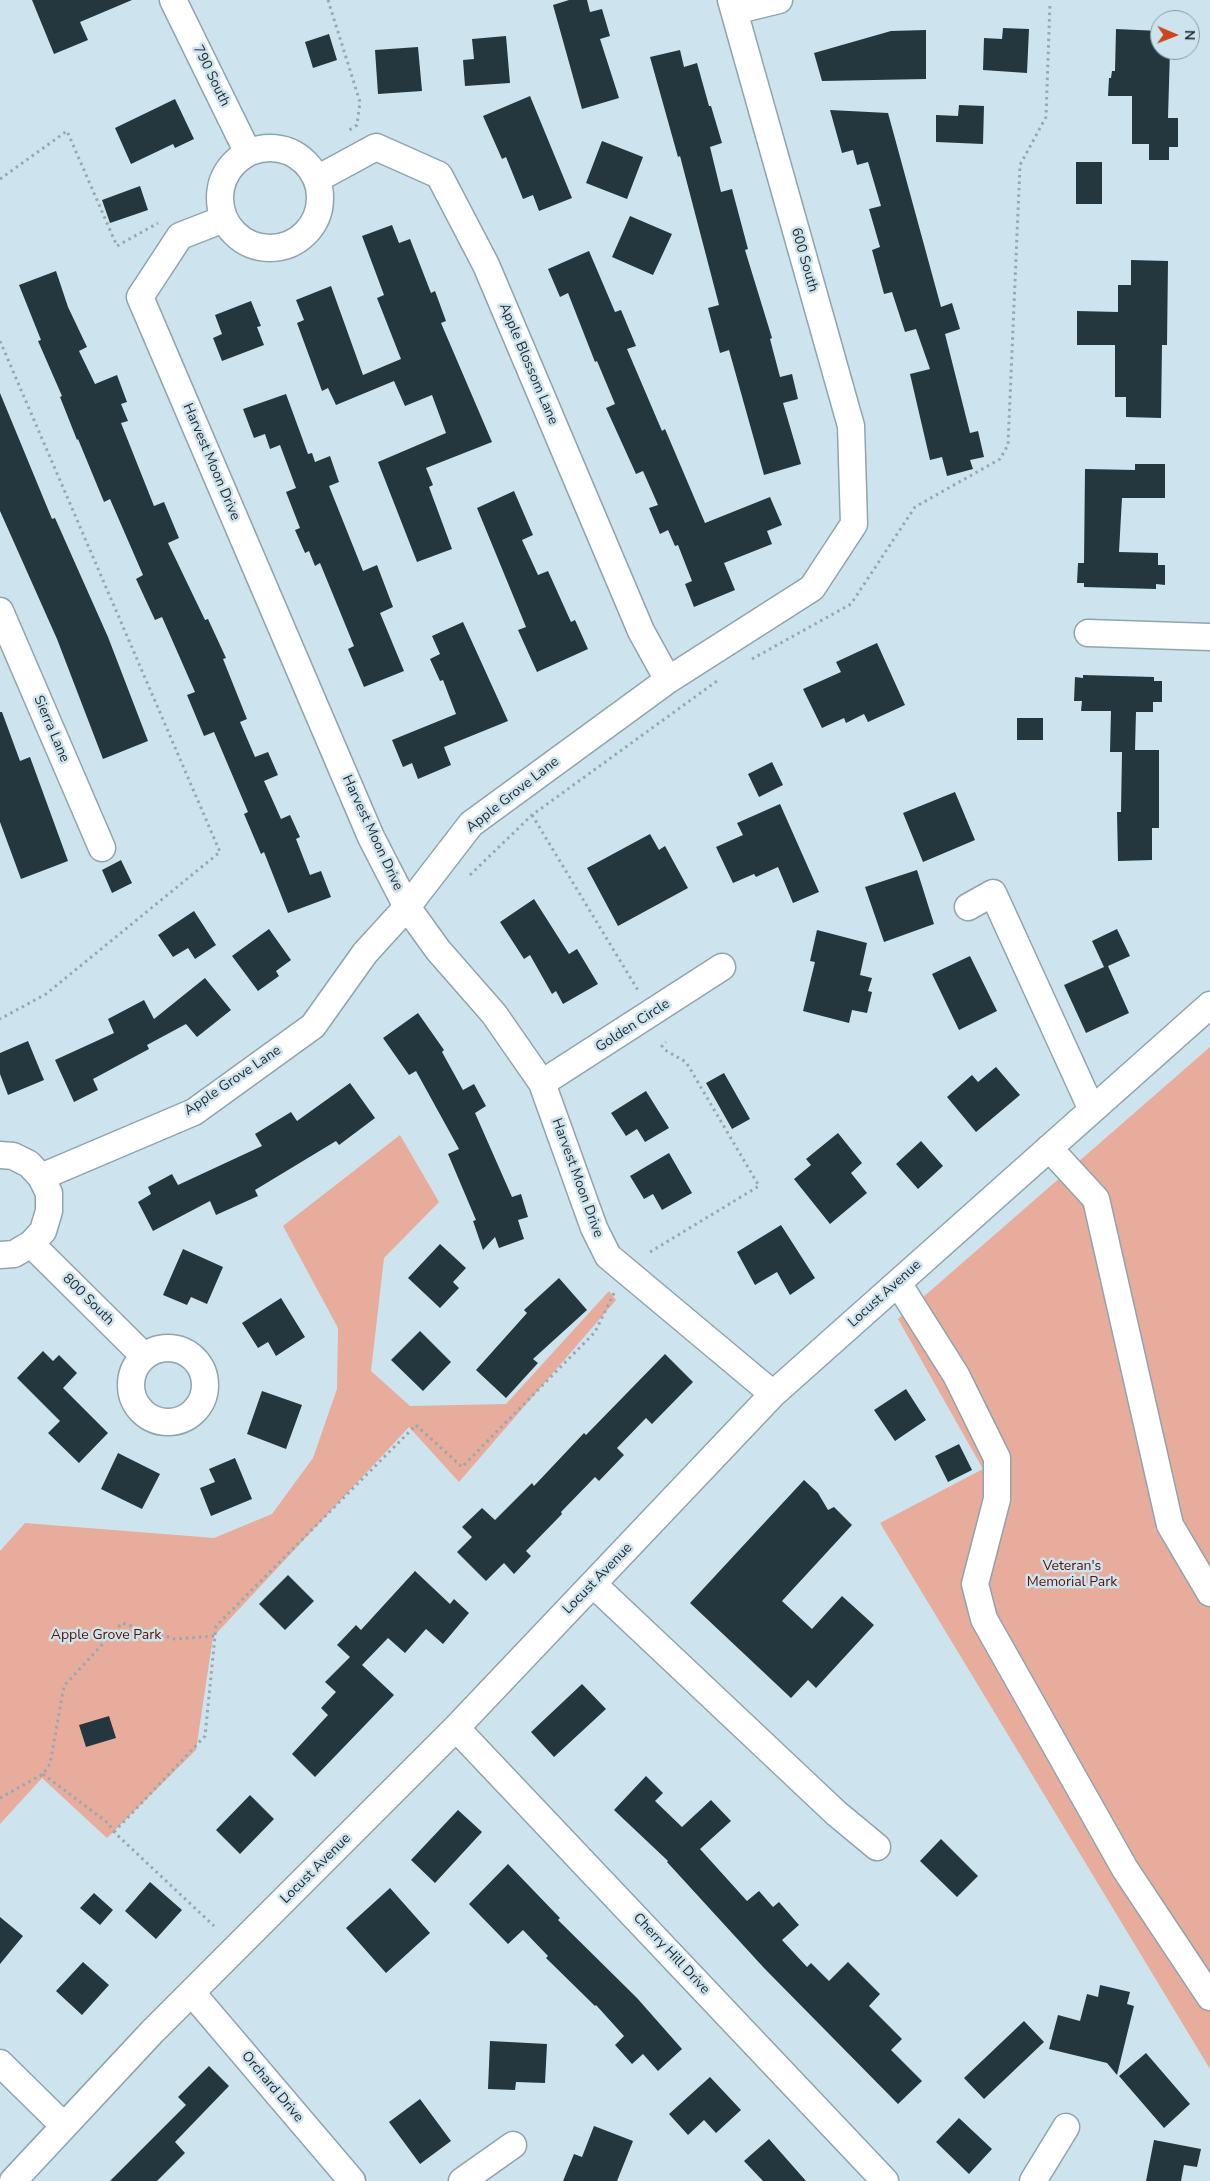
<!DOCTYPE html>
<html>
<head>
<meta charset="utf-8">
<style>
	body { margin:0 }
	#map { position:relative; width:1210px; height:2181px; overflow:hidden; background:#cde4ee; font-family:"Nunito Sans",sans-serif }
	canvas { display:block }
	.north { position:absolute; left:1150px; top:10px; width:50px; height:50px; box-sizing:border-box; background:#cde4ee; border:1px solid #8a9ba2; border-radius:50%; rotate:91deg; font-size:14px; font-weight:700; line-height:20px; text-align:center; color:#252d31 }
	.north::after { content:''; display:block; margin:auto; width:18px; height:22px; background:#cd451d; clip-path:polygon(50% 0,100% 100%,50% 72%,0 100%) }
</style>
</head>
<body>
<div id="map">
<canvas width="1210" height="2181"></canvas>
<div class="north">N</div>
</div>
<script>
const context = document.querySelector('canvas').getContext('2d');
context.lineJoin = 'round';
function paint(path, color) {
  context.fillStyle = color;
  context.fill(path, 'evenodd');
}
function toPath(rows) {
  const path = new Path2D();
  for (const r of rows) {
    if (r.length === 3) {
      path.moveTo(r[0] + r[2], r[1]);
      path.arc(r[0], r[1], r[2], 0, 2 * Math.PI);
      continue;
    }
    path.moveTo(r[0], r[1]);
    for (let i = 2; i < r.length; i += 2) path.lineTo(r[i], r[i + 1]);
  }
  return path;
}
function strokePath(path, color, width, dash) {
  context.strokeStyle = color;
  context.lineWidth = width;
  context.lineCap = dash ? 'butt' : 'round';
  context.setLineDash(dash || []);
  context.stroke(path);
}
function drawText(font, color, halo, rows, align = 'center') {
  context.font = font + ' "Nunito Sans",sans-serif';
  context.lineWidth = 5;
  context.setLineDash([]);
  context.textBaseline = 'middle';
  context.strokeStyle = halo;
  context.fillStyle = color;
  for (const [text, x, y, turn = 0] of rows) {
    context.save();
    context.translate(x, y);
    context.rotate((+turn || 0) * Math.PI / 180);
    context.textAlign = isNaN(turn) ? turn : align;
    if (halo) context.strokeText(text, 0, 0);
    context.fillText(text, 0, 0);
    context.restore();
  }
}
paint(toPath([
	[1210,1047,1210,2069,880,1523,983,1469,898,1319],
	[400,1135,439,1202,384,1258,371,1371,410,1406,506,1404,609,1291,616,1300,459,1482,409,1427,213,1637,196,1750,107,1838,42,1778,0,1824,0,1551,25,1523,214,1538,272,1514,313,1458,337,1389,338,1328,283,1226]
]), '#e7ac9c');
paint(toPath([
	[32,0,132,0,80,22,88,40,54,54],
	[569,0,587,0,590,12,602,9,610,36,600,39,619,98,582,109,553,5],
	[1003,28,1029,29,1027,73,983,70,984,38,1002,39],
	[1116,29,1160,31,1160,50,1170,50,1168,118,1178,118,1178,147,1169,147,1169,160,1149,160,1149,144,1132,144,1132,96,1108,96,1109,78,1111,78,1112,71,1115,71],
	[926,30,926,79,822,81,814,53,891,31],
	[329,34,337,60,313,68,305,42],
	[506,36,510,83,465,86,463,60,474,59,472,39],
	[418,47,422,91,378,94,375,50],
	[680,50,684,67,697,63,709,106,711,106,722,143,710,147,721,192,732,189,748,249,745,250,772,338,770,339,780,377,792,374,798,399,783,403,801,464,764,475,729,350,720,353,708,308,719,305,680,156,678,157,650,57],
	[530,96,572,198,539,211,533,195,523,199,506,157,502,159,483,116],
	[175,99,194,139,175,148,173,144,131,164,115,128],
	[959,105,984,106,983,144,936,142,936,115,958,116],
	[830,110,888,113,941,307,952,303,960,329,945,334,970,433,978,431,984,457,970,460,973,469,947,476,942,457,930,460,910,374,930,369,916,329,905,332,892,292,884,294,872,250,880,247,869,209,881,206,868,162,857,165,853,150,842,153],
	[602,141,643,157,627,199,586,183],
	[1076,162,1102,162,1102,204,1076,204],
	[140,186,148,210,110,223,102,200],
	[630,216,672,234,653,275,612,257],
	[392,225,399,243,410,239,431,293,435,291,446,321,441,323,492,442,426,468,433,485,429,487,452,549,417,562,378,462,446,433,432,395,405,406,394,381,336,405,328,388,322,391,297,323,304,320,296,300,331,286,363,375,401,359,377,298,384,295,362,236],
	[589,251,615,312,621,310,636,346,627,349,662,431,665,429,705,523,770,497,782,525,767,531,772,544,724,563,735,590,694,607,685,584,692,581,678,545,675,546,668,530,660,534,649,508,658,505,643,471,636,474,606,408,615,404,597,361,595,362,568,293,560,297,548,269],
	[1131,260,1168,261,1167,345,1162,345,1161,418,1126,417,1126,397,1115,397,1115,345,1077,345,1077,311,1118,312,1118,285,1131,285],
	[56,271,68,307,87,347,79,351,95,384,117,375,127,402,121,404,128,421,121,423,154,506,164,502,179,538,168,543,205,620,208,619,226,658,223,659,247,719,240,722,255,757,268,752,278,775,264,781,281,819,290,815,300,837,296,839,310,875,321,871,331,897,288,913,264,852,261,854,244,814,248,812,214,732,204,736,187,695,195,692,162,617,155,620,136,579,143,575,110,499,104,502,78,439,77,440,60,397,62,396,38,341,41,340,19,285],
	[251,301,261,326,257,327,264,345,222,361,213,338,222,334,215,315],
	[0,393,52,519,55,518,108,637,148,741,103,759,57,639,0,511],
	[286,394,308,454,312,453,315,462,330,456,339,482,329,486,363,571,377,565,393,607,380,613,404,671,364,687,348,649,354,646,320,563,315,566,309,551,305,553,295,530,300,528,286,492,296,488,280,445,270,449,265,434,254,438,243,409],
	[1135,464,1165,464,1165,498,1122,498,1119,552,1158,553,1158,565,1165,565,1165,585,1156,584,1156,589,1084,587,1084,583,1077,583,1078,563,1084,563,1085,469,1135,470],
	[514,491,533,535,522,540,538,575,548,571,571,622,575,620,588,649,537,672,518,630,526,627,477,508],
	[463,622,508,721,444,747,451,765,418,779,412,763,403,767,392,740,456,714,443,680,440,681,430,659,440,654,432,636],
	[877,643,905,705,868,722,864,714,846,723,844,718,822,728,803,689,841,672,836,662],
	[1083,675,1154,677,1154,681,1162,681,1162,702,1153,702,1153,712,1136,712,1135,750,1159,750,1159,828,1152,828,1152,860,1118,861,1117,812,1121,812,1122,752,1110,752,1111,711,1081,711,1082,701,1074,701,1075,677,1083,678],
	[0,712,2,712,20,761,30,757,68,861,21,879,0,822],
	[1017,718,1043,718,1043,740,1017,740],
	[772,762,783,785,759,797,748,774],
	[955,792,975,840,923,862,903,813],
	[780,804,819,892,793,903,778,867,756,877,754,874,733,883,716,847,743,835,737,823],
	[650,834,659,850,665,846,688,888,618,926,587,868],
	[121,860,132,883,112,893,102,870],
	[917,870,934,924,884,942,865,887],
	[534,899,569,954,577,949,598,984,563,1004,556,991,552,994,530,955,524,959,500,922],
	[194,911,216,945,195,959,188,948,173,957,158,935],
	[269,929,291,960,276,971,279,976,258,991,232,956],
	[1117,929,1130,956,1108,966,1129,1013,1086,1033,1064,985,1104,967,1092,941],
	[817,930,867,943,860,975,872,978,868,991,872,992,867,1013,852,1010,849,1023,803,1011,815,962,810,961],
	[970,956,997,1011,959,1030,932,974],
	[205,978,231,1010,197,1037,186,1024,147,1045,149,1049,93,1079,98,1090,74,1102,55,1060,114,1033,108,1019,144,1000,154,1019],
	[418,1013,444,1050,442,1052,463,1090,474,1084,486,1106,475,1113,512,1197,521,1194,528,1217,518,1220,524,1239,499,1248,495,1237,483,1250,473,1221,476,1220,448,1154,459,1149,416,1071,409,1075,383,1038],
	[28,1041,44,1080,8,1095,0,1074,0,1053],
	[996,1067,1020,1095,976,1132,947,1097,972,1075,978,1082],
	[724,1073,750,1119,732,1129,706,1083],
	[350,1083,375,1118,339,1145,336,1141,255,1190,258,1196,216,1215,210,1201,153,1231,138,1202,151,1194,148,1187,172,1174,178,1185,262,1146,255,1134,291,1112,297,1121],
	[646,1091,669,1128,645,1142,637,1129,626,1136,611,1113],
	[838,1133,862,1163,851,1173,867,1193,830,1224,794,1179,811,1165,806,1159],
	[921,1141,943,1166,918,1189,896,1164],
	[669,1153,692,1193,662,1210,653,1194,644,1199,630,1176],
	[781,1225,815,1278,790,1295,777,1272,755,1285,737,1252],
	[440,1244,466,1268,453,1282,459,1288,440,1308,408,1278],
	[183,1249,223,1267,207,1304,191,1297,187,1305,163,1295],
	[559,1278,587,1310,533,1359,538,1363,506,1398,476,1370,527,1313,524,1310],
	[281,1298,305,1337,276,1356,268,1342,258,1348,242,1323],
	[420,1331,451,1362,423,1391,391,1360],
	[43,1351,53,1361,59,1355,77,1373,63,1388,108,1433,79,1463,48,1433,60,1421,17,1378],
	[665,1354,693,1382,652,1424,646,1418,617,1448,624,1455,599,1481,595,1477,561,1512,562,1514,526,1551,531,1556,514,1574,504,1563,486,1581,457,1552,472,1537,462,1527,482,1508,495,1520,532,1483,534,1486,584,1433,586,1435],
	[906,1389,926,1420,895,1441,874,1410],
	[262,1391,302,1405,286,1449,247,1434],
	[959,1444,972,1470,948,1482,935,1456],
	[118,1453,160,1474,142,1509,101,1489],
	[235,1458,252,1499,211,1516,200,1488,215,1482,209,1469],
	[804,1480,818,1493,828,1510,834,1507,852,1525,782,1601,812,1629,842,1596,874,1625,816,1688,808,1680,791,1698,690,1603],
	[415,1571,450,1604,454,1599,469,1613,443,1644,426,1629,405,1653,388,1638,362,1665,394,1695,315,1777,292,1754,328,1715,321,1708,336,1692,325,1682,350,1657,337,1645,356,1625,361,1630],
	[288,1575,314,1601,285,1630,259,1604],
	[582,1684,606,1709,554,1757,531,1732],
	[109,1716,116,1738,86,1747,79,1725],
	[646,1776,663,1793,655,1801,682,1827,711,1800,731,1821,700,1849,747,1901,759,1891,773,1907,779,1902,799,1925,782,1940,807,1967,811,1963,829,1981,848,1962,880,1994,869,2006,902,2039,891,2050,922,2081,898,2104,764,1968,667,1862,668,1861,614,1810],
	[250,1795,274,1819,240,1854,216,1830],
	[458,1810,482,1832,435,1883,411,1860],
	[941,1839,978,1876,957,1897,920,1861],
	[508,1864,560,1918,558,1920,637,1998,682,2049,658,2071,643,2054,632,2064,615,2045,624,2036,596,2005,595,2006,546,1958,548,1956,523,1930,508,1944,469,1904],
	[150,1882,182,1910,156,1939,125,1911],
	[390,1888,430,1933,386,1973,346,1928],
	[94,1893,113,1910,100,1925,80,1908],
	[0,1917,23,1936,0,1964],
	[83,1962,109,1985,82,2015,56,1991],
	[1100,1985,1130,1992,1127,2004,1134,2006,1117,2075,1107,2063,1049,2049,1058,2015,1080,2021,1087,1994,1098,1997],
	[1024,2021,1044,2042,984,2099,964,2078],
	[490,2041,547,2044,545,2083,516,2082,515,2090,488,2089],
	[1146,2053,1190,2104,1164,2128,1119,2076],
	[209,2066,229,2086,175,2142,185,2153,157,2181,110,2181,186,2105,178,2097],
	[710,2077,741,2110,716,2133,704,2120,688,2135,669,2114],
	[420,2099,451,2141,420,2164,389,2122],
	[959,2118,992,2149,969,2174,936,2142],
	[594,2126,633,2141,617,2181,563,2181,574,2154,582,2157],
	[769,2139,806,2181,763,2181,744,2161],
	[1154,2140,1201,2149,1197,2167,1184,2165,1181,2181,1146,2181]
]), '#24373f');
const minor = toPath([
	[173,0,248,153],
	[734,11,779,0],
	[270,198,50],
	[317,179,376,147,439,175,486,265,641,631,668,680],
	[224,219,180,236,140,297,371,837,407,907,438,950,494,1014,542,1083,594,1228,608,1256,773,1394],
	[0,611,102,848],
	[1088,633,1210,637],
	[968,907,993,893,1092,1110],
	[542,1083,722,967],
	[1049,1148,1096,1199,1170,1525,1210,1593],
	[0,1155,13,1156,29,1164,41,1177,49,1193,49,1211,43,1231,31,1244,14,1254,0,1255],
	[41,1177,194,1112,313,1026,365,953,407,907,471,824,668,680,812,588,854,524,851,426,731,0],
	[31,1244,144,1356],
	[898,1283,956,1375,997,1458,997,1499,975,1584,984,1619,1125,1869,1210,1997],
	[168,1385,37],
	[593,1584,836,1813,877,1847],
	[456,1728,885,2181],
	[192,1993,352,2181],
	[0,2063,64,2126],
	[13,2181,152,2032,456,1728,773,1394,1210,1005],
	[462,2181,513,2145],
	[1033,2181,1066,2127]
]);
strokePath(minor, '#8fa4ae', 29);
strokePath(toPath([
	[328,0,360,102,357,125,348,131],
	[0,179,67,131,117,246,158,223],
	[0,341,220,852,46,994,0,1019],
	[752,659,851,604,915,507,1000,459,1008,445,1020,165,1046,117,1050,3],
	[532,815,639,992],
	[470,875,532,815,717,681],
	[650,1252,759,1186,686,1062,665,1050,662,1046,666,1042],
	[43,1774,108,1823,114,1832,214,1926],
	[0,1798,43,1774,50,1764,64,1686,122,1623,175,1639,215,1636],
	[114,1832,205,1736,216,1626,416,1425,462,1467,595,1332,614,1293]
]), '#96a8b0', 3, [2.5, 4]);
strokePath(minor, '#fff', 26);
drawText('14px', '#252d31', '#cde4ee', [
	["790 South",211,76,64],
	["600 South",804,260,74],
	["Apple Blossom Lane",528,364,67],
	["Harvest Moon Drive",211,462,67],
	["Sierra Lane",51,729,67],
	["Apple Grove Lane",513,795,-38],
	["Harvest Moon Drive",372,833,65],
	["Golden Circle",633,1026,-33],
	["Apple Grove Lane",233,1081,-34],
	["Harvest Moon Drive",577,1178,70],
	["Locust Avenue",885,1294,-42],
	["800 South",88,1300,45],
	["Locust Avenue",598,1579,-46],
	["Locust Avenue",316,1869,-45],
	["Cherry Hill Drive",671,1954,47],
	["Orchard Drive",272,2087,50]
]);
drawText('14px', '#5c1300', '#cde4ee', [
	["Veteran's",1072,1567],
	["Memorial Park",1072,1583],
	["Apple Grove Park",106,1636]
]);
</script>
</body>
</html>
